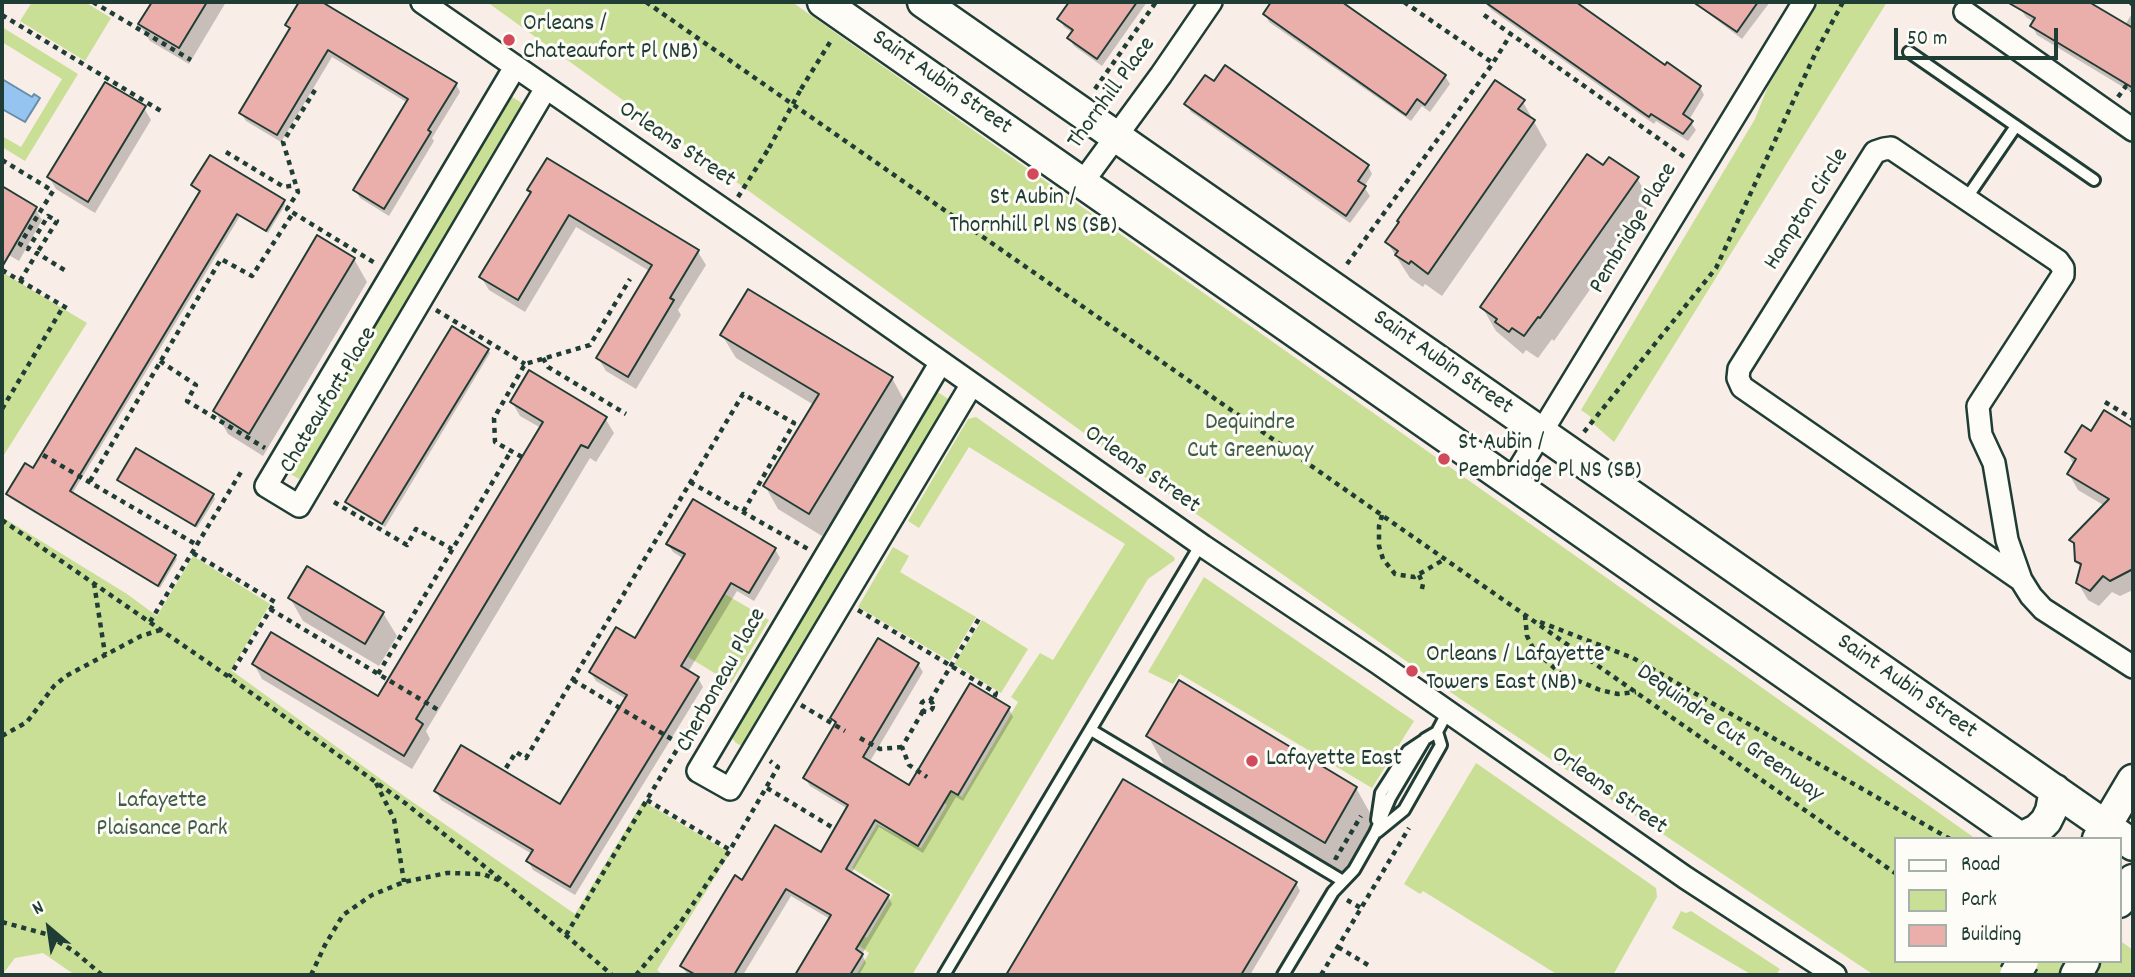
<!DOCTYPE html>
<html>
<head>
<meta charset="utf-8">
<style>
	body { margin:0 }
	#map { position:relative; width:2135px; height:977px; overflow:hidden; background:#f9ede8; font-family:Dekko,sans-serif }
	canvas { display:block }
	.frame { position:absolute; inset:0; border:4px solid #1f3d34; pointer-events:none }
	.legend { position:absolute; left:1894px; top:837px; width:228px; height:126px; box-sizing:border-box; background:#fdfcf7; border:2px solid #a4b0a9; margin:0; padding:9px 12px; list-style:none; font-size:21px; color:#1f3d34 }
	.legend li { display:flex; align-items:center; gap:14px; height:35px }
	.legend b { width:35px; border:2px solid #a4b0a9 }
	.north { position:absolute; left:14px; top:893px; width:70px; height:70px; -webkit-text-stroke:5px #fdfcf7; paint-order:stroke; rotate:331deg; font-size:19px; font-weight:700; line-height:28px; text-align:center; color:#1f3d34 }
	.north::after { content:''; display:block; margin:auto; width:24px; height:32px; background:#1f3d34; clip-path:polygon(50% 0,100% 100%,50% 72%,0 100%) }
	.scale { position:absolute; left:1894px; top:28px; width:164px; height:32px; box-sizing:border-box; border:4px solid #1f3d34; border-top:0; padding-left:9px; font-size:21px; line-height:24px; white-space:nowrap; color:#1f3d34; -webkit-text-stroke:5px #fdfcf7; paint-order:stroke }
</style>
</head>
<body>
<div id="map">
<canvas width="2135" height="977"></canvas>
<div class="frame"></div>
<ul class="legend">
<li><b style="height:9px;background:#fdfcf7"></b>Road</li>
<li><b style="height:19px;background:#c9df95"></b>Park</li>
<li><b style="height:19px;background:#eaafab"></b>Building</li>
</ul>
<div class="north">N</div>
<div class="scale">50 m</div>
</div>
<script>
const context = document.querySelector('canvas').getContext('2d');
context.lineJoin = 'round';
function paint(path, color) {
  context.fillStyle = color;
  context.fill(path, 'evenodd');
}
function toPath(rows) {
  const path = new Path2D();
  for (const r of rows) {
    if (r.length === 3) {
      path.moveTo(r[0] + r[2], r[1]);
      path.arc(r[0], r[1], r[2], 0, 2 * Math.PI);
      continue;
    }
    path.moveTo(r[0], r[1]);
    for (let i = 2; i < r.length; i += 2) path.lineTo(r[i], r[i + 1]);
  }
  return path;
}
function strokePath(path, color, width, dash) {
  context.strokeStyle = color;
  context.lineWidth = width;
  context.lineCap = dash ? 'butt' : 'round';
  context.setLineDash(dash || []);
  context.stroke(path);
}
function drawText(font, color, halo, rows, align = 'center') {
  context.font = font + ' Dekko,sans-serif';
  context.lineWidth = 6;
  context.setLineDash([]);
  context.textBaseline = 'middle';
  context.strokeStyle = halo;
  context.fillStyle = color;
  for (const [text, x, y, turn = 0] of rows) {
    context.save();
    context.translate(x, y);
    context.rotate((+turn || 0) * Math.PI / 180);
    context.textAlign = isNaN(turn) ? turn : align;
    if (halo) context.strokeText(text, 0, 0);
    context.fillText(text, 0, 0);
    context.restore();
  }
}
paint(toPath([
	[32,2,85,2,111,18,85,61,20,21],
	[487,2,792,2,1976,839,1895,839,1895,961,2119,961,2119,940,2133,950,2133,975,1874,975,1459,698,1192,511],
	[1819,2,1887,2,1614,442,1589,420,1591,417,1581,410,1755,119,1768,86],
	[2,27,78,74,25,161,2,147,2,136,21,147,62,79,2,42],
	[511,96,525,105,301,480,287,472],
	[2,272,87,323,2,458],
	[936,391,950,400,745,745,742,746,736,743,731,737],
	[976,417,1174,557,1175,560,1148,579,912,975,856,975,869,953,854,942,859,933,867,938,893,894,852,868,877,824,921,848,947,805,940,800,947,788,962,797,1018,702,1011,697,1040,653,1053,660,1125,544,969,447,919,528,908,521,968,419],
	[2,517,127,594,157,616,193,556,270,604,231,670,404,796,575,914,643,801,730,853,657,970,663,975,75,975,43,953,15,958,2,975],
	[893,547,909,556,900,572,976,617,950,661,858,607],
	[1204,577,1414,721,1372,788,1180,674,1173,684,1148,672],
	[725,594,769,620,731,683,688,657],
	[982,620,1028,649,1001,693,954,664],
	[1476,763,1656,888,1657,897,1613,975,1558,975,1423,891,1420,894,1404,884],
	[1681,911,1686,913,1691,911,1780,969,1776,975,1752,975,1672,928]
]), '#c9df95');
const water = toPath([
	[2,79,32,97,34,94,40,98,25,122,2,109,2,79]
]);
paint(water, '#95c4f0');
strokePath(water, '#668ea5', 2);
paint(toPath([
	[154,2,226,2,189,64,150,41,140,25],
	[301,2,319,2,456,84,460,92,432,138,434,141,389,216,360,198,355,190,408,103,332,57,281,142,246,121,241,113,291,31,287,25],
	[1072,2,1147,2,1102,66,1074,46,1069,38,1073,33,1064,27,1060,19],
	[1273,2,1339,2,1445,76,1450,84,1430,112,1422,106,1411,121,1269,22,1265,14],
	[1484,2,1572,2,1666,67,1700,87,1704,95,1689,120,1696,130,1688,141,1656,121,1654,124,1493,11],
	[1693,2,1770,2,1742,39],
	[2024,2,2086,2,2125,25,2133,12,2133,93,2037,35,2032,26,2034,22,2026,17,2020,8],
	[1214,84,1368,166,1372,174,1364,187,1370,196,1350,223,1191,112,1186,104],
	[1523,102,1547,145,1442,296,1425,284,1423,287,1410,278,1387,242],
	[144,108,151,120,95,213,56,189,49,177],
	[547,160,698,252,706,265,678,310,681,315,636,389,606,371,598,358,651,272,576,227,525,312,489,290,481,277,531,193,529,190],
	[1603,168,1637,178,1651,202,1554,341,1552,339,1538,358,1526,350,1523,354,1496,331,1482,307],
	[193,185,284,201,285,205,268,233,240,216,72,494,175,556,177,559,160,588,10,498,8,494,33,471,201,193],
	[2,188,35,208,42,220,19,261,2,251],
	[354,259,367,282,263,456,228,434,215,411],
	[722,335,892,378,905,402,822,536,778,509,765,486,814,405,736,358],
	[488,350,490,353,385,527,349,506,347,502],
	[512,402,605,418,614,433,596,462,590,458,426,731,430,739,412,769,262,679,254,664,378,699,541,428,520,416],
	[2104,413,2133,430,2133,590,2120,596,2112,592,2099,606,2088,600,2078,583,2082,569,2077,560,2076,548,2072,540,2105,506,2078,490,2069,474,2074,465,2067,452,2092,434],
	[119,480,213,495,215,499,197,528,121,483],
	[668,544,775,549,780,558,754,601,737,591,688,672,698,678,703,687,575,895,533,870,528,861,532,854,441,800,436,791,561,806,626,699,596,681,591,673,636,640,684,559,673,552],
	[290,598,383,613,397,636,379,666,303,621],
	[918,664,923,672,869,763,910,787,1009,709,1013,717,963,801,956,797,923,853,879,827,851,874,888,896,892,904,862,954,866,963,859,975,797,975,830,919,791,896,743,975,687,974,682,966,743,882,822,854,848,809,810,786,805,778,836,726,832,718],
	[1148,736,1356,788,1379,829,1348,883,1171,777],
	[1124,781,1296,883,1300,891,1250,975,1008,975]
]), '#0003');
const building = toPath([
	[152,2,207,2,179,48,138,24,152,2],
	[299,2,322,2,457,83,428,130,431,132,384,209,353,190,408,99,328,50,277,135,239,113,290,28,285,25,299,2],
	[1069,2,1137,2,1097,59,1067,38,1073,30,1057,19,1069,2],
	[1271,2,1342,2,1446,75,1425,105,1417,99,1406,115,1263,14,1271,2],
	[1485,2,1576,2,1665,65,1667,62,1701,86,1683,114,1693,121,1683,134,1651,114,1649,117,1485,2],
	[1693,2,1758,2,1737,32,1693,2],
	[2007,2,2089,2,2133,28,2133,88,2030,26,2035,18,2007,2],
	[1225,65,1369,165,1358,181,1366,186,1346,216,1184,104,1205,75,1214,81,1225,65],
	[1495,80,1525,100,1518,109,1535,120,1428,274,1411,261,1409,264,1395,255,1398,251,1385,242,1399,222,1397,221,1495,80],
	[105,82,146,106,88,202,47,177,105,82],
	[1587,154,1603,165,1609,157,1639,177,1540,318,1538,317,1524,336,1512,328,1509,332,1495,322,1497,319,1480,307,1587,154],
	[210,155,285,200,266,231,237,214,70,491,176,555,158,586,6,494,25,463,33,468,200,191,191,185,210,155],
	[547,158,699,250,670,298,674,300,628,377,596,358,652,265,569,215,518,300,479,277,531,192,527,190,547,158],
	[2,186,37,207,2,267,2,186],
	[317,235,355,258,249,434,213,411,317,235],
	[748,289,893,377,809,514,763,486,819,394,720,335,748,289],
	[452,326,489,349,382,524,345,502,452,326],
	[529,370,607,417,588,448,581,445,416,719,423,724,404,756,252,664,271,632,378,696,543,422,510,402,529,370],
	[2104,410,2133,428,2133,569,2110,581,2103,576,2090,591,2076,583,2081,564,2075,561,2074,543,2069,540,2109,499,2067,474,2076,459,2065,452,2082,425,2091,431,2104,410],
	[136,448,214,494,195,526,117,480,136,448],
	[693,499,776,548,749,593,731,583,681,666,699,677,570,887,526,861,533,850,434,791,461,745,560,804,627,695,589,672,616,627,635,638,685,554,666,544,693,499],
	[307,566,384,612,365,644,288,598,307,566],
	[878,638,919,663,863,757,909,785,970,683,1010,707,958,795,951,791,918,846,875,820,846,869,889,895,856,949,863,954,850,975,795,975,831,915,786,889,734,975,696,975,680,966,735,875,742,880,775,825,821,852,848,805,803,778,836,722,830,718,878,638],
	[1179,680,1357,787,1325,843,1146,736,1179,680],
	[1123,779,1297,882,1241,975,1006,975,1123,779]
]);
paint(building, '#eaafab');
strokePath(building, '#1f3d34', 2);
const lane = toPath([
	[1909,52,2094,180],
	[1966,199,2016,126],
	[1091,730,1343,881],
	[1377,820,1381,793,1408,751,1423,741],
	[1377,832,1404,810,1441,745,1437,732],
	[944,975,1201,544],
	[1283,975,1333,892,1354,870,1375,833,1390,798,1425,739,1437,732,1447,713]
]);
const street = toPath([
	[422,2,757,233,1203,546,1378,663,1686,878,1835,975],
	[1965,12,2133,130],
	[515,67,266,486,299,506,546,88],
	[1082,183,1161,75,1211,2],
	[941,362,698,771,730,789,972,384],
	[1511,482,1804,2],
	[2021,580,1742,387,1738,378,1739,369,1875,152,1884,149,1891,148,2058,261,2063,268,2063,275,1978,406,1981,435,1994,463,2007,540,2021,580,2031,596,2043,609,2133,667]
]);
const secondary = toPath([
	[823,2,2022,839],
	[923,2,2133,845],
	[2021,838,2037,830,2046,821,2051,811,2055,790],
	[2098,839,2133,780],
	[2119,902,2133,880],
	[2076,975,2084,961]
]);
strokePath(lane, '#1f3d34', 16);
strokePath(street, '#1f3d34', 26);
strokePath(secondary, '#1f3d34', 35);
strokePath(toPath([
	[93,2,191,60],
	[646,2,1895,873],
	[1404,2,1493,63],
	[2130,2,2133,5],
	[2,15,161,111],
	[1484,15,1686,158],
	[801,89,832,39],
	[1095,89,1156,2],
	[315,90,283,142,298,192,287,209,375,263],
	[2118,97,2126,86,2133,91],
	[226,152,284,187,296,185],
	[2,160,53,191,20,244,28,249,48,216,57,221,37,253],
	[738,197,769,148],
	[1347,264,1493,63,1511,34],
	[2,270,70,310],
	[20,281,37,253,66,271],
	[436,310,525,364],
	[543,358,548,367,626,414],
	[160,361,196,385,187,401,265,448],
	[2105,402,2133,419],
	[2,409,63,307],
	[1584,432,1716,268,1816,52,1843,2],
	[43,455,197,545],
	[522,457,495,442,494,418,525,364,590,345,630,279],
	[90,481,221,259,252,276,293,213],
	[690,482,808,549],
	[334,502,407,545,416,529,452,549],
	[1382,515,1379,526,1379,546,1383,559,1395,574,1414,577,1445,559],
	[2,520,229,677,405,803,504,882,612,975],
	[193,553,275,602,229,677],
	[1419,575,1423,584,1421,593],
	[94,583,105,654],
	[270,609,440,711],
	[858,610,996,693,994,698],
	[1525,615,1527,636,1534,650,1560,673,1600,690,1618,694,1636,692],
	[150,622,241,472],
	[1540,622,1633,658,1950,839],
	[378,674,511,451],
	[573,680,680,744],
	[927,706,6],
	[930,701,980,617],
	[801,705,845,731],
	[923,711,902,747,909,765,927,777],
	[2,736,27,722,54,686,66,676,141,636,160,630],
	[860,738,880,749,902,747],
	[506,768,516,752,526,758,743,394,794,423,743,512],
	[376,783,394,819,404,882],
	[767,788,835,829],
	[647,800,730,850],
	[1334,857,1336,858,1361,816],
	[1347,900,1361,908],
	[2,922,46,934,75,952,102,975],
	[566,935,694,721,698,719,705,723],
	[1338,947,1368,965],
	[311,975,325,945,343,915,372,895,404,882,447,873,483,874,501,881],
	[636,975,680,923,730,850,778,767,770,761],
	[1321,975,1409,828]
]), '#1f3d34', 4.5, [5, 5]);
strokePath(lane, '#fdfcf7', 10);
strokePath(street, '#fdfcf7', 21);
strokePath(secondary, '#fdfcf7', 30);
const secondaryBridge = toPath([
	[2015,975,2023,961]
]);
strokePath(secondaryBridge, '#1f3d34', 35, []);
strokePath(toPath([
	[769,148,801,89]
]), '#1f3d34', 4.5, [5, 5]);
strokePath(secondaryBridge, '#fdfcf7', 30);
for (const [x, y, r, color] of [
	[509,40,7,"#d1495b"],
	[1033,174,7,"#d1495b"],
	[1444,459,7,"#d1495b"],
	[1412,671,7,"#d1495b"],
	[1252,761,7,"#d1495b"]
]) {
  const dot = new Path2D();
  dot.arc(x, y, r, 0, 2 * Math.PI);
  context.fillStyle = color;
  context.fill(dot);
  strokePath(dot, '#fdfcf7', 2.5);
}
drawText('24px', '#1f3d34', '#fdfcf7', [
	["Orleans /",523,26],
	["Chateaufort Pl (NB)",523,54],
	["St Aubin /",1033,200,"center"],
	["Thornhill Pl NS (SB)",1033,228,"center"],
	["St Aubin /",1458,445],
	["Pembridge Pl NS (SB)",1458,473],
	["Orleans / Lafayette",1426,657],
	["Towers East (NB)",1426,685],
	["Lafayette East",1266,761]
], 'left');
drawText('24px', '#1f3d34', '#fdfcf7', [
	["Saint Aubin Street",941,84,35],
	["Thornhill Place",1113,94,-54],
	["Orleans Street",676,146,34],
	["Hampton Circle",1808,210,-58],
	["Pembridge Place",1635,229,-59],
	["Saint Aubin Street",1442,364,35],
	["Chateaufort Place",330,401,-59],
	["Orleans Street",1141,471,35],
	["Cherboneau Place",723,681,-61],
	["Saint Aubin Street",1906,688,35],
	["Dequindre Cut Greenway",1729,735,35],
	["Orleans Street",1608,792,35]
]);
drawText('24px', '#415d47', '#fdfcf7', [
	["Dequindre",1250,425],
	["Cut Greenway",1250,453],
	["Lafayette",162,803],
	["Plaisance Park",162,831]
]);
</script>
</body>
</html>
